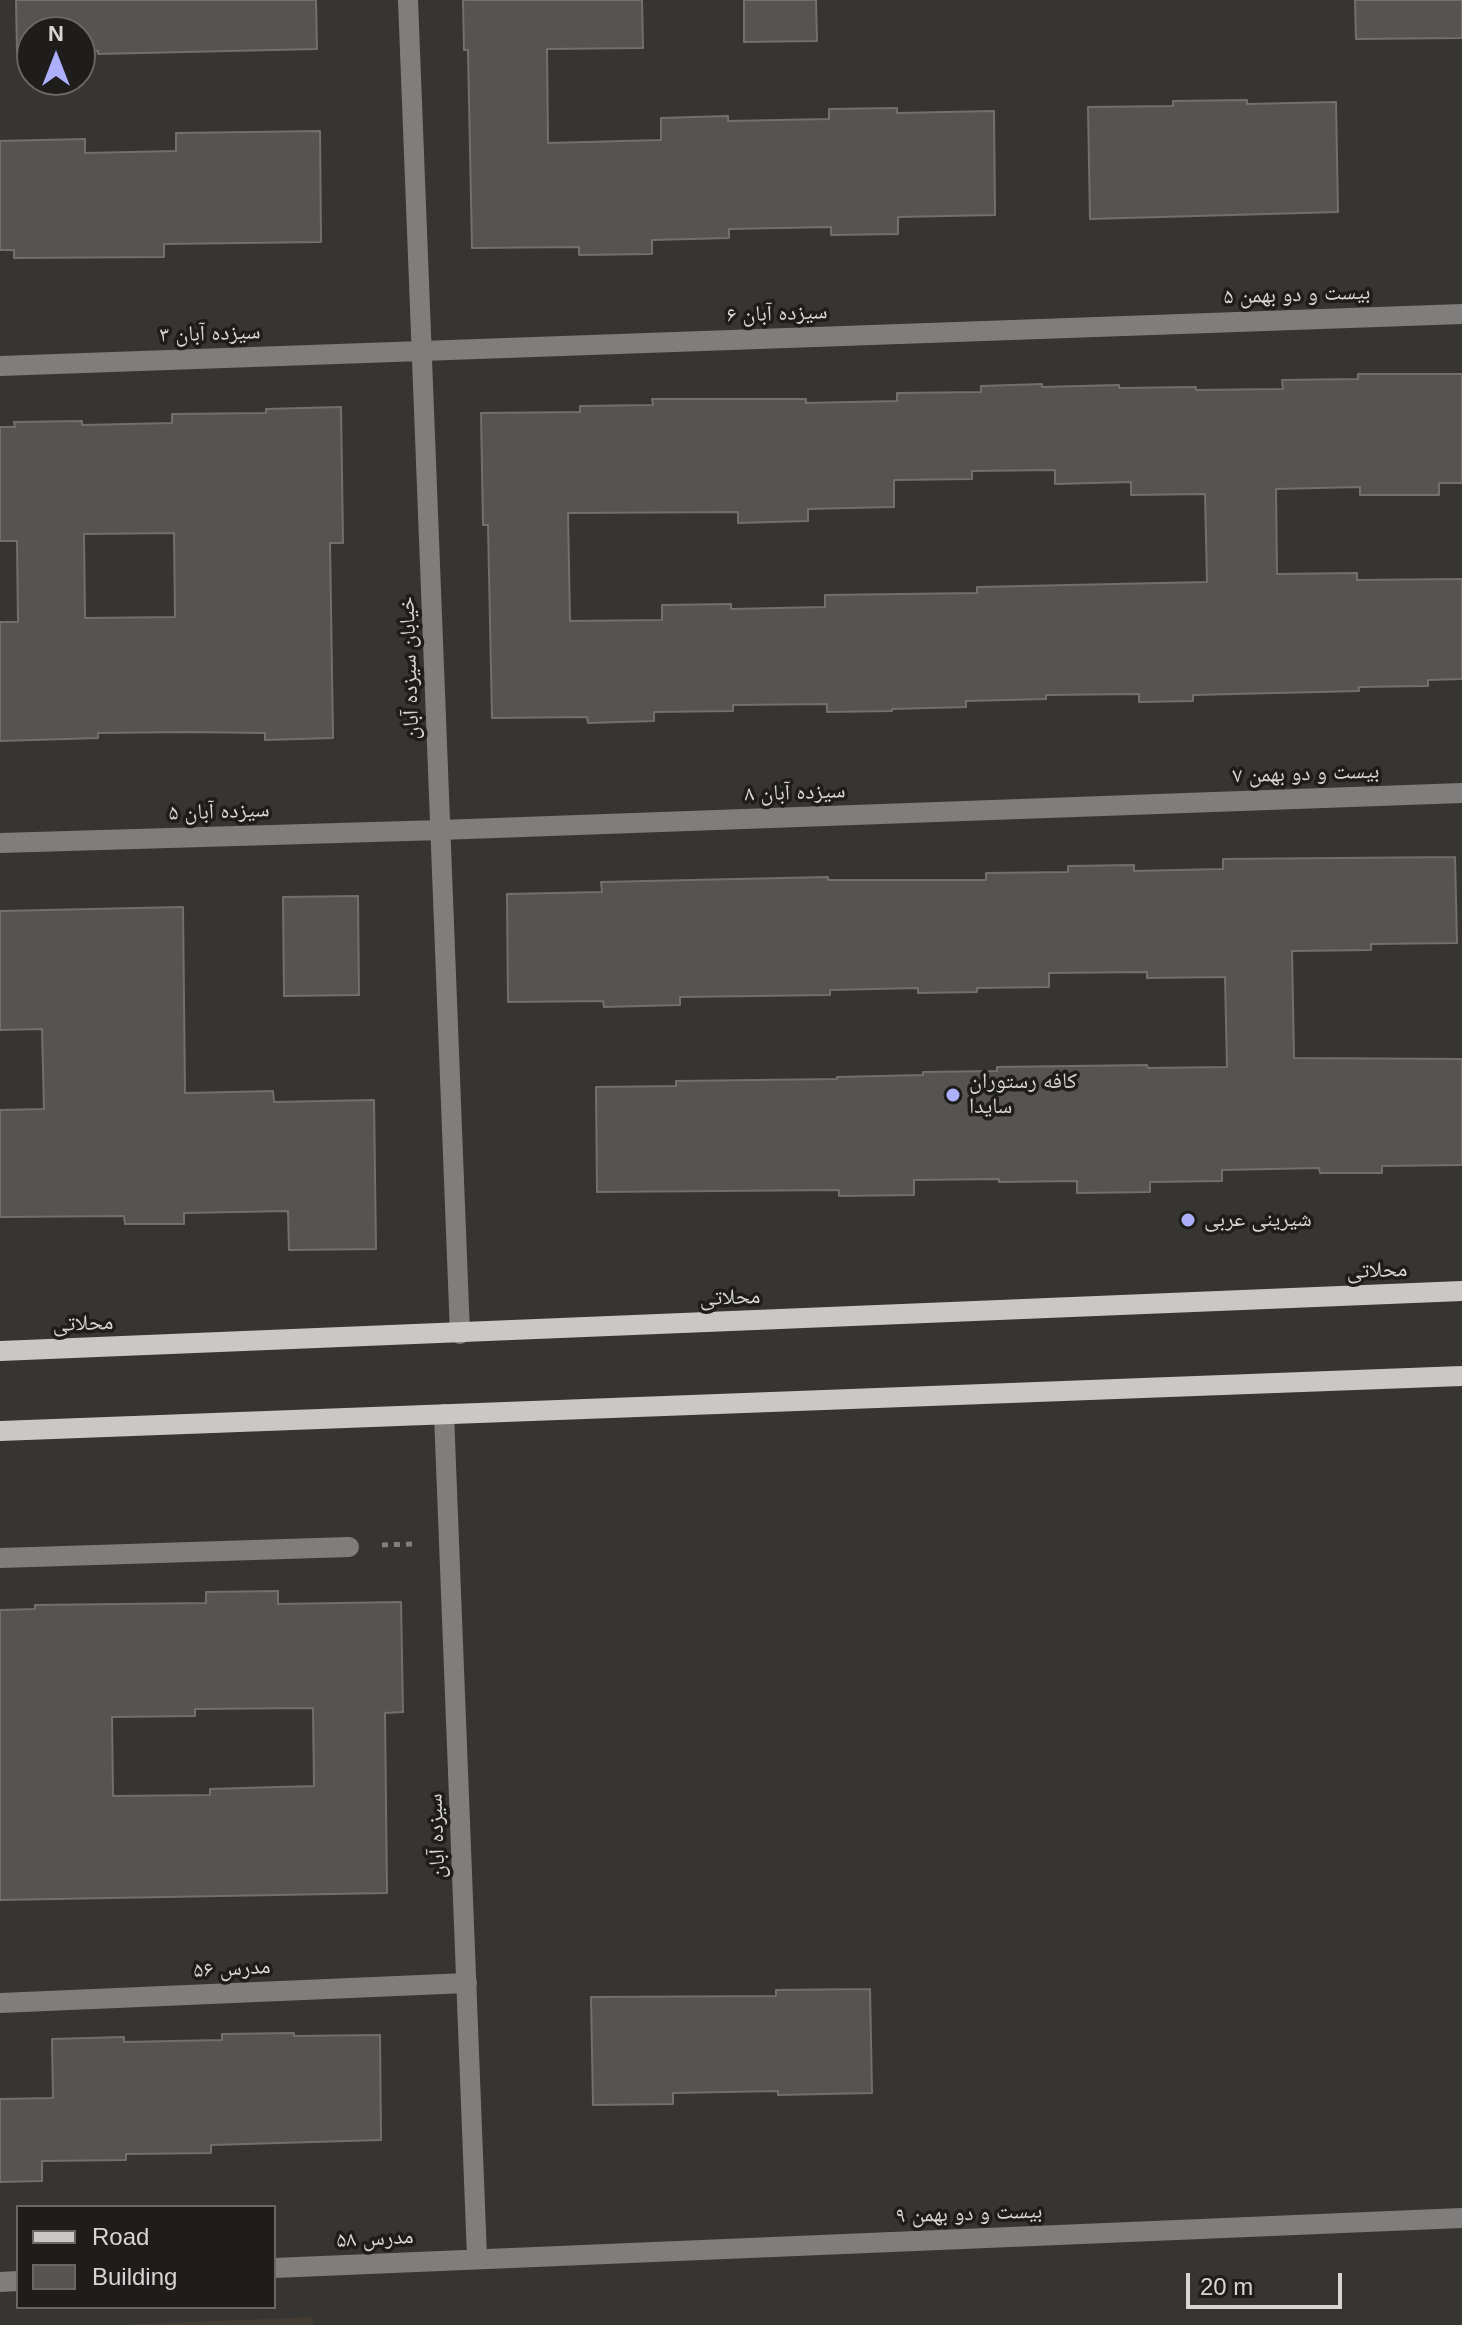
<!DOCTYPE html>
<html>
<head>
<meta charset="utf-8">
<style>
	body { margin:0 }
	#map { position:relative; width:1462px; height:2325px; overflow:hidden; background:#373532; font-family:Arial,sans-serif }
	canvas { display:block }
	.legend { position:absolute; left:16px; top:2205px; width:260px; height:104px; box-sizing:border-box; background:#1e1d1b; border:2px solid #686765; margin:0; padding:10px 14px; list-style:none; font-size:24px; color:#d8d6d5 }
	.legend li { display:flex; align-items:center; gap:16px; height:40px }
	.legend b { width:40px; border:2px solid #686765 }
	.north { position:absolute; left:16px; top:16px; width:80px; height:80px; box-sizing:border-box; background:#1e1d1b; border:2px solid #686765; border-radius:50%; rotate:0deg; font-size:22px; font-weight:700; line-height:32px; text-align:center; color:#d8d6d5 }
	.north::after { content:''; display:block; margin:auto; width:28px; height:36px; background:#adaffb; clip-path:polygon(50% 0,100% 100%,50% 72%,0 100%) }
	.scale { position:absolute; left:1186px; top:2273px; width:156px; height:36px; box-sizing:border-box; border:4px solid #d8d6d5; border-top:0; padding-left:10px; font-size:24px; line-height:28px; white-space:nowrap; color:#d8d6d5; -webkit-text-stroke:6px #1e1d1b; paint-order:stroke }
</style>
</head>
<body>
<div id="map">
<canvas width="1462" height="2325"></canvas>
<ul class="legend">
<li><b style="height:10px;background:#cac7c4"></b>Road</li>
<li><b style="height:22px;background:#565350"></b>Building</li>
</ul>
<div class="north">N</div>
<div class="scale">20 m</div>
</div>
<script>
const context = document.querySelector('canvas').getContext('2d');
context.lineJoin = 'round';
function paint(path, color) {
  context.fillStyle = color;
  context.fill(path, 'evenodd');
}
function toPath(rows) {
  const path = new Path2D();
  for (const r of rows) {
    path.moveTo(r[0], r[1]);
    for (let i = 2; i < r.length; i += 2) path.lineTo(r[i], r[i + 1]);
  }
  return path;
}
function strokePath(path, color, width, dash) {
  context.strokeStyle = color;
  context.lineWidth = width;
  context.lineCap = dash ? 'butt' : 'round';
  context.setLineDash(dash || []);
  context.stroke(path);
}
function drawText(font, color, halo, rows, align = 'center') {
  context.font = font + ' Arial,"Noto Naskh Arabic",sans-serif';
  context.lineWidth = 7;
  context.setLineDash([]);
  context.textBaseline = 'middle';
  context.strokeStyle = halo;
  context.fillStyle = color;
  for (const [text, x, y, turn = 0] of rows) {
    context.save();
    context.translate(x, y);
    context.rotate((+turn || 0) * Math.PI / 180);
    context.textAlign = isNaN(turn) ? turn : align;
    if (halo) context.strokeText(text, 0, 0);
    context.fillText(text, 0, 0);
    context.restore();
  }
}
paint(toPath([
	[313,2317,313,2325,120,2325]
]), '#433c35');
const building = toPath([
	[16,0,316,0,317,49,98,54,98,51,80,52,80,32,32,32,32,52,17,52,16,0],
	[463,0,642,0,643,48,547,49,548,143,661,140,661,118,728,116,728,121,829,119,829,109,897,108,897,113,994,111,995,215,898,217,898,234,831,235,831,227,729,229,729,238,652,240,652,254,579,255,579,247,472,248,468,50,464,50,463,0],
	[744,0,816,0,817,41,744,42,744,0],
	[1355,0,1462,0,1462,38,1356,39,1355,0],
	[1247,100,1247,104,1336,102,1338,212,1090,219,1088,107,1173,106,1173,101,1247,100],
	[320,131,321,242,164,244,164,257,14,258,14,250,0,250,0,141,85,139,85,153,176,151,176,133,320,131],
	[1358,374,1462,374,1462,483,1439,483,1439,495,1360,495,1360,487,1276,489,1277,574,1357,573,1357,580,1462,579,1462,679,1428,680,1428,686,1359,687,1359,691,1193,695,1193,701,1139,702,1139,694,1046,695,1046,699,966,701,966,707,892,709,892,711,827,712,827,704,733,705,733,711,654,712,654,721,588,723,587,717,492,718,488,525,483,525,481,413,580,412,580,406,653,405,652,399,806,399,806,403,897,401,897,393,981,392,981,386,1042,384,1042,387,1119,385,1119,388,1196,387,1196,390,1283,389,1282,380,1358,379,1358,374],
	[1055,470,1055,484,1131,482,1131,495,1205,494,1207,582,977,587,977,593,825,595,825,607,731,609,731,604,662,605,662,620,570,621,568,513,738,512,738,523,808,521,808,509,894,507,894,480,972,479,972,471,1055,470],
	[341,407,343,543,330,543,333,738,265,740,265,733,187,732,98,733,98,738,0,741,0,622,18,622,17,541,0,541,0,427,15,427,14,422,82,421,82,425,172,423,172,414,266,413,266,409,341,407],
	[174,533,175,617,85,618,84,534,174,533],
	[1455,857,1457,943,1371,944,1371,950,1292,951,1294,1058,1462,1059,1462,1165,1382,1166,1382,1173,1320,1173,1319,1168,1222,1170,1222,1181,1150,1182,1150,1192,1077,1193,1077,1181,999,1182,999,1179,914,1180,914,1195,839,1196,839,1190,597,1192,596,1087,676,1086,676,1081,837,1079,837,1077,923,1075,923,1072,997,1071,997,1067,1147,1065,1148,1068,1227,1067,1225,977,1147,978,1147,972,1049,973,1049,987,977,988,977,992,918,993,918,988,830,990,830,995,680,997,680,1005,604,1007,603,1001,508,1002,507,894,602,892,601,882,828,877,828,880,986,880,986,873,1068,872,1068,866,1134,865,1134,871,1223,869,1223,859,1455,857],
	[358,896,359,995,284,996,283,897,358,896],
	[183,907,185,1093,273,1091,274,1102,374,1100,376,1249,289,1250,288,1211,184,1213,184,1224,125,1224,124,1216,0,1217,0,1110,44,1109,42,1029,0,1030,0,911,183,907],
	[278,1591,278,1604,401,1602,403,1712,385,1713,387,1893,0,1900,0,1610,35,1609,35,1605,206,1603,206,1592,278,1591],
	[313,1708,314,1786,210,1789,210,1795,113,1796,112,1717,195,1716,195,1709,313,1708],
	[870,1989,872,2093,778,2095,778,2091,673,2093,673,2104,593,2105,591,1997,776,1996,776,1990,870,1989],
	[294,2033,294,2036,380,2035,381,2140,211,2145,211,2153,126,2154,126,2160,42,2161,42,2181,0,2182,0,2099,53,2098,52,2039,124,2037,124,2042,222,2040,222,2034,294,2033]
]);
paint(building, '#565350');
strokePath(building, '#726f6c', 2);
strokePath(toPath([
	[382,1545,412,1544]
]), '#817f7d', 5, [6, 6]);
strokePath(toPath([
	[408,0,460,1334],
	[0,366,1462,314],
	[0,843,440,830,1462,793],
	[444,1414,477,2257],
	[0,1558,349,1547],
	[0,2003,467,1983],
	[274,2268,1462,2218],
	[0,2282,18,2281]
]), '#807e7d', 20);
strokePath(toPath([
	[0,1351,1462,1291],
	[0,1431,1462,1376]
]), '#cac7c4', 20);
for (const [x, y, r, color] of [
	[953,1095,8,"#adaffb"],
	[1188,1220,8,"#adaffb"]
]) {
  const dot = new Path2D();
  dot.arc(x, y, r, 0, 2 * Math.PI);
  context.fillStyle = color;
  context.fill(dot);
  strokePath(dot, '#1e1d1b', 3);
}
drawText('22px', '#d8d6d5', '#1e1d1b', [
	["بیست و دو بهمن ۵",1297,295,-2],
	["سیزده آبان ۶",777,314,-2],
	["سیزده آبان ۳",210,334,-2],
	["خیابان سیزده آبان",410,668,-92],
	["بیست و دو بهمن ۷",1306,774,-2],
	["سیزده آبان ۸",795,793,-2],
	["سیزده آبان ۵",219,812,-2],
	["محلاتی",1377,1271,-2],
	["محلاتی",730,1298,-2],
	["محلاتی",83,1324,-2],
	["سیزده آبان",437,1836,-92],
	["مدرس ۵۶",232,1969,-3],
	["بیست و دو بهمن ۹",969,2214,-2],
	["مدرس ۵۸",375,2239,-3]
]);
drawText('22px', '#d8d6d5', '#1e1d1b', [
	["کافه رستوران",969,1082],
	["سایدا",969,1107],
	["شیرینی عربی",1204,1220]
], 'left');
</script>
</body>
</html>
